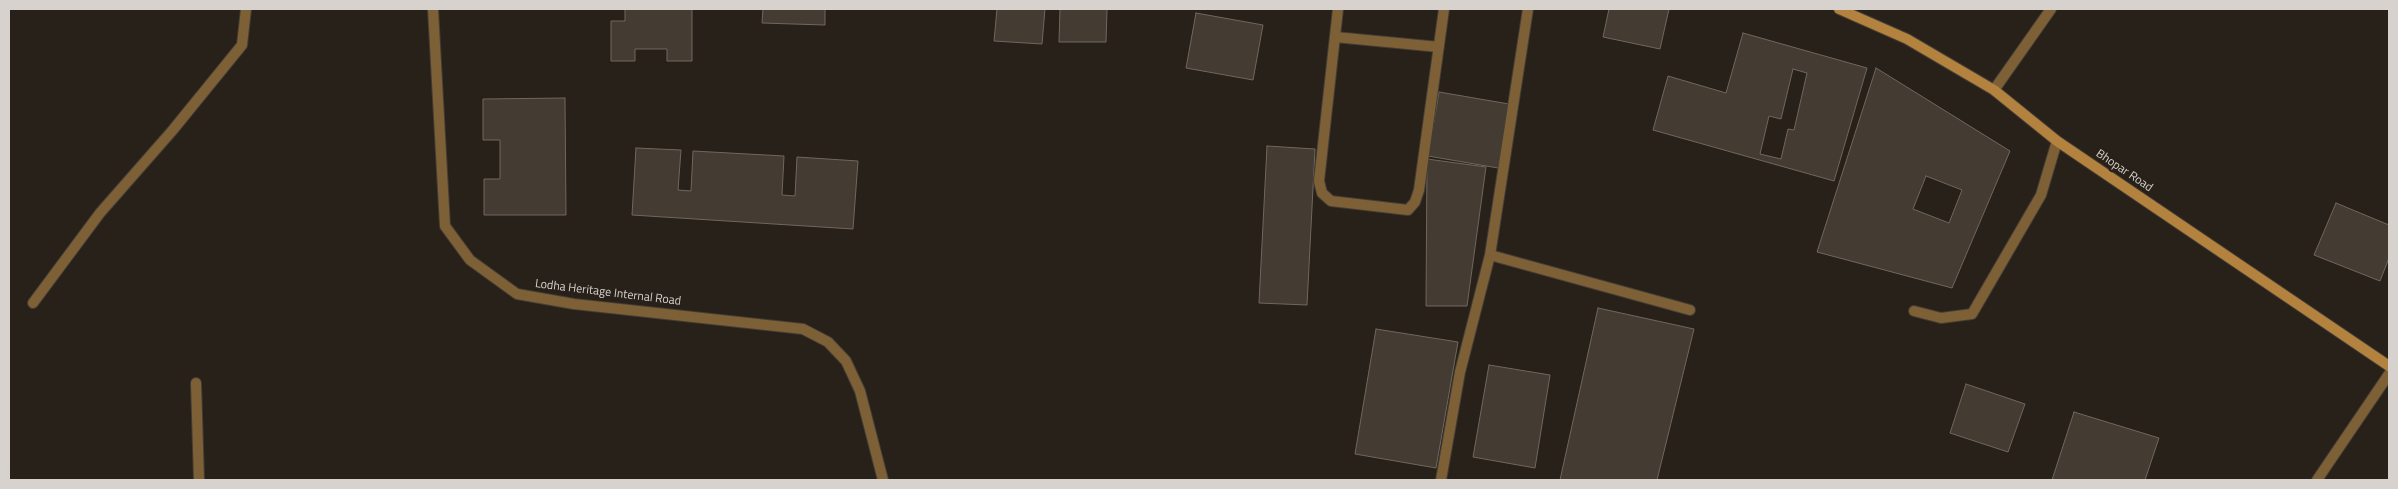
<!DOCTYPE html>
<html>
<head>
<meta charset="utf-8">
<style>
	body { margin:0 }
	#map { position:relative; width:2398px; height:489px; overflow:hidden; background:#282119; font-family:"Titillium Web",sans-serif }
	canvas { display:block }
	.frame { position:absolute; inset:0; border:10px solid #d7d2cd; pointer-events:none }
</style>
</head>
<body>
<div id="map">
<canvas width="2398" height="489"></canvas>
<div class="frame"></div>
</div>
<script>
const context = document.querySelector('canvas').getContext('2d');
context.lineJoin = 'round';
function paint(path, color) {
  context.fillStyle = color;
  context.fill(path, 'evenodd');
}
function toPath(rows) {
  const path = new Path2D();
  for (const r of rows) {
    path.moveTo(r[0], r[1]);
    for (let i = 2; i < r.length; i += 2) path.lineTo(r[i], r[i + 1]);
  }
  return path;
}
function strokePath(path, color, width, dash) {
  context.strokeStyle = color;
  context.lineWidth = width;
  context.lineCap = dash ? 'butt' : 'round';
  context.setLineDash(dash || []);
  context.stroke(path);
}
function drawText(font, color, halo, rows, align = 'center') {
  context.font = font + ' "Titillium Web",sans-serif';
  context.lineWidth = 5;
  context.setLineDash([]);
  context.textBaseline = 'middle';
  context.strokeStyle = halo;
  context.fillStyle = color;
  for (const [text, x, y, turn = 0] of rows) {
    context.save();
    context.translate(x, y);
    context.rotate((+turn || 0) * Math.PI / 180);
    context.textAlign = isNaN(turn) ? turn : align;
    if (halo) context.strokeText(text, 0, 0);
    context.fillText(text, 0, 0);
    context.restore();
  }
}
const building = toPath([
	[625,9,692,9,692,61,667,61,667,49,635,49,635,61,611,61,611,21,625,21,625,9],
	[763,9,825,9,825,25,762,23,763,9],
	[997,9,1045,9,1042,44,994,41,997,9],
	[1060,9,1107,9,1106,42,1059,42,1060,9],
	[1609,9,1669,9,1660,49,1603,37,1609,9],
	[1196,13,1263,25,1253,80,1186,68,1196,13],
	[1743,33,1867,68,1834,181,1653,130,1668,76,1726,93,1743,33],
	[1793,69,1807,73,1794,130,1788,129,1781,159,1760,154,1769,116,1781,119,1793,69],
	[1876,68,2010,151,1952,288,1817,252,1876,68],
	[1926,176,1962,190,1949,223,1913,209,1926,176],
	[1439,92,1509,104,1498,168,1428,156,1439,92],
	[565,98,566,215,484,215,484,179,500,179,500,140,483,140,483,99,565,98],
	[1267,146,1315,149,1307,305,1259,303,1267,146],
	[636,148,681,150,678,190,691,191,693,151,784,156,782,195,795,196,797,157,858,161,853,229,632,215,636,148],
	[1427,159,1486,167,1467,306,1426,306,1427,159],
	[2336,203,2389,225,2389,258,2380,281,2314,255,2336,203],
	[1598,308,1694,329,1657,480,1560,480,1598,308],
	[1376,329,1458,342,1436,468,1355,454,1376,329],
	[1489,365,1550,375,1535,468,1473,457,1489,365],
	[1966,384,2025,404,2008,452,1950,433,1966,384],
	[2074,412,2159,438,2145,480,2052,480,2074,412]
]);
paint(building, '#443c33');
strokePath(building, '#70675e', 1);
const lane = toPath([
	[1338,9,1319,181,1322,193,1331,201,1408,210,1415,202,1419,190,1444,9],
	[1335,37,1439,47],
	[1914,311,1941,318,1972,314,2041,195,2057,141],
	[2317,480,2389,374]
]);
const street = toPath([
	[433,9,445,226,470,260,517,294,574,304,803,329,828,342,846,361,860,391,883,480],
	[1994,90,2051,9],
	[1490,255,1690,310],
	[33,303,100,213,172,131,242,45,246,9],
	[196,383,199,480],
	[1441,480,1460,372,1490,255,1528,9]
]);
const secondary = toPath([
	[1839,9,1907,39,1994,90,2057,141,2389,366]
]);
strokePath(lane, '#443d36', 12);
strokePath(street, '#443d36', 12);
strokePath(secondary, '#443d36', 12);
strokePath(lane, '#7e6037', 10);
strokePath(street, '#7e6037', 10);
strokePath(secondary, '#b3823e', 10);
drawText('12px', '#d7d2cd', '#282119', [
	["Bhopar Road",2124,171,34],
	["Lodha Heritage Internal Road",608,293,7]
]);
</script>
</body>
</html>
